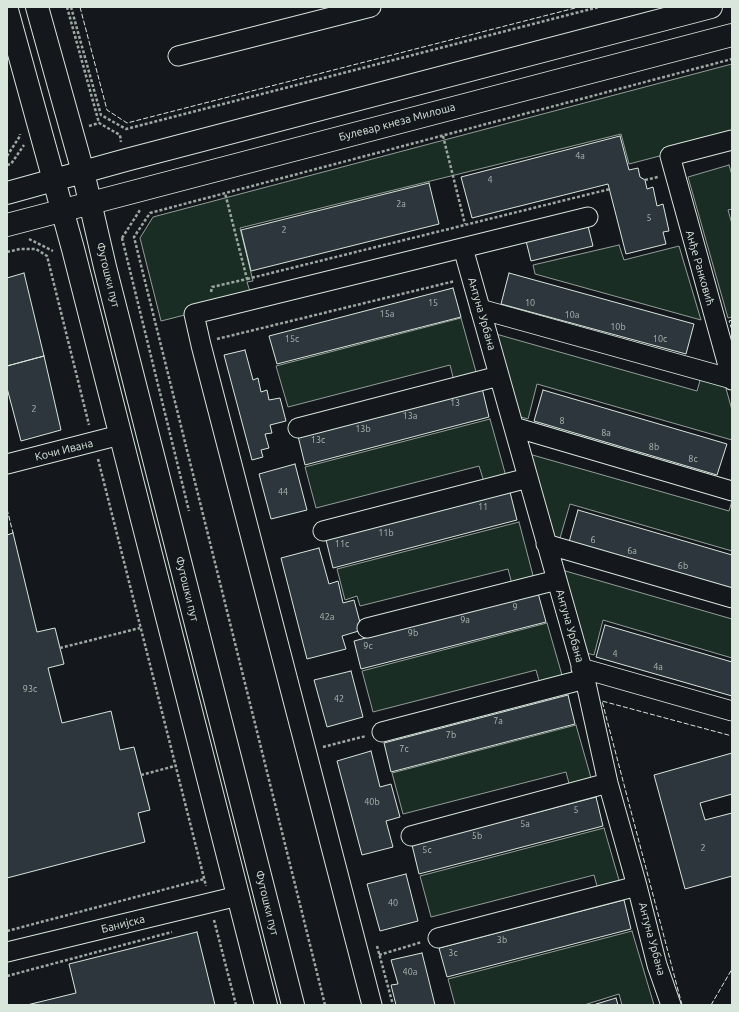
<!DOCTYPE html>
<html>
<head>
<meta charset="utf-8">
<style>
	body { margin:0 }
	#map { position:relative; width:739px; height:1012px; overflow:hidden; background:#14181c; font-family:Ubuntu,sans-serif }
	canvas { display:block }
	.frame { position:absolute; inset:0; border:8px solid #d8e6dc; pointer-events:none }
</style>
</head>
<body>
<div id="map">
<canvas width="739" height="1012"></canvas>
<div class="frame"></div>
</div>
<script>
const context = document.querySelector('canvas').getContext('2d');
context.lineJoin = 'round';
function paint(path, color) {
  context.fillStyle = color;
  context.fill(path, 'evenodd');
}
function toPath(rows) {
  const path = new Path2D();
  for (const r of rows) {
    path.moveTo(r[0], r[1]);
    for (let i = 2; i < r.length; i += 2) path.lineTo(r[i], r[i + 1]);
  }
  return path;
}
function strokePath(path, color, width, dash) {
  context.strokeStyle = color;
  context.lineWidth = width;
  context.lineCap = dash ? 'butt' : 'round';
  context.setLineDash(dash || []);
  context.stroke(path);
}
function drawText(font, color, halo, rows, align = 'center') {
  context.font = font + ' Ubuntu,sans-serif';
  context.lineWidth = 3;
  context.setLineDash([]);
  context.textBaseline = 'middle';
  context.strokeStyle = halo;
  context.fillStyle = color;
  for (const [text, x, y, turn = 0] of rows) {
    context.save();
    context.translate(x, y);
    context.rotate((+turn || 0) * Math.PI / 180);
    context.textAlign = isNaN(turn) ? turn : align;
    if (halo) context.strokeText(text, 0, 0);
    context.fillText(text, 0, 0);
    context.restore();
  }
}
const green = toPath([
	[732,64,732,137,629,164,621,134,240,228,253,281,247,282,252,298,161,321,140,238,153,217,732,64],
	[729,165,732,175,732,209,728,210,732,224,732,317,728,318,688,177,729,165],
	[619,245,624,260,679,246,701,320,535,274,533,265,619,245],
	[461,318,478,379,455,385,450,365,288,407,276,366,461,318],
	[496,334,697,391,701,377,725,385,732,410,732,440,537,384,528,419,517,416,496,334],
	[490,419,507,480,485,485,479,466,316,508,305,467,490,419],
	[529,454,729,511,732,501,732,551,570,504,560,538,549,536,529,454],
	[519,522,535,583,513,588,508,569,360,606,357,596,345,600,337,569,519,522],
	[562,570,732,619,732,658,603,620,594,655,583,652,562,570],
	[547,623,564,682,541,688,536,670,373,712,362,671,547,623],
	[576,725,593,785,571,791,566,772,403,814,392,773,576,725],
	[604,828,621,887,599,893,594,875,431,917,420,876,604,828],
	[632,931,654,1005,622,1005,619,994,584,1005,455,1005,448,979,632,931]
]);
paint(green, '#1a2d24');
strokePath(green, '#939e99', 1);
const building = toPath([
	[620,136,629,170,638,168,640,177,645,180,647,189,653,187,657,206,663,204,669,231,663,232,666,244,626,254,608,184,472,218,461,177,620,136],
	[429,183,439,224,251,271,241,230,429,183],
	[587,222,593,246,531,261,525,237,587,222],
	[24,273,44,356,7,366,7,278,24,273],
	[509,273,694,324,686,354,501,304,509,273],
	[453,288,461,317,277,364,269,336,453,288],
	[245,350,253,380,258,378,261,392,267,390,269,400,280,398,286,421,270,425,272,433,265,434,269,448,261,450,263,457,252,460,224,355,245,350],
	[44,356,61,430,21,441,7,388,7,366,44,356],
	[482,388,489,417,305,465,298,436,482,388],
	[543,390,727,444,717,475,534,421,543,390],
	[295,464,307,510,271,519,259,474,295,464],
	[510,492,517,520,333,568,326,540,510,492],
	[578,510,732,555,732,589,569,542,578,510],
	[13,533,37,632,55,628,64,664,48,668,62,723,111,711,120,750,134,747,150,810,138,813,145,842,7,878,7,535,13,533],
	[319,548,329,584,338,581,343,603,354,600,362,630,342,636,346,649,307,659,281,558,319,548],
	[538,593,546,622,361,669,354,641,538,593],
	[605,625,732,662,732,696,596,657,605,625],
	[351,671,363,717,327,727,314,680,351,671],
	[568,695,575,724,391,772,384,743,568,695],
	[371,751,380,787,391,784,400,817,386,821,393,847,362,855,337,761,371,751],
	[732,753,732,794,700,803,705,820,732,813,732,876,685,889,654,775,732,753],
	[596,797,603,826,419,874,412,845,596,797],
	[406,874,418,921,380,931,367,884,406,874],
	[624,900,631,929,447,977,439,948,624,900],
	[197,932,215,1005,27,1005,76,993,69,964,197,932],
	[422,953,435,1005,396,1005,391,985,398,984,391,960,422,953],
	[616,998,618,1005,593,1005,616,998]
]);
paint(building, '#2c363c');
strokePath(building, '#d8e6dc', 1);
const minor = toPath([
	[178,56,371,7],
	[732,140,670,156,732,380],
	[463,248,585,679,608,783,637,886,657,965,671,1005],
	[480,309,732,379],
	[514,427,732,491],
	[298,428,499,376],
	[7,464,120,435],
	[323,531,528,478],
	[546,544,732,598],
	[367,628,557,580],
	[581,668,732,711],
	[382,732,585,679],
	[411,836,608,783],
	[438,938,637,886],
	[7,952,238,896],
	[372,1005,201,345,194,314,588,217]
]);
const major = toPath([
	[37,7,83,172,105,267,293,1005],
	[7,10,73,249,266,1005],
	[7,193,126,160,711,7],
	[7,225,732,35]
]);
strokePath(minor, '#d8e6dc', 21);
strokePath(major, '#d8e6dc', 24);
strokePath(toPath([
	[67,7,99,123],
	[71,7,101,115,126,129,599,7],
	[89,126,99,123,120,135,121,142],
	[443,136,465,224],
	[7,156,20,136,20,134],
	[7,165,11,164,24,145],
	[645,180,658,177],
	[122,238,189,511],
	[122,238,140,210],
	[29,239,53,251],
	[7,252,20,249,36,249,47,256,89,425],
	[247,279,610,189],
	[211,292,212,287,247,279,225,193],
	[217,339,455,281],
	[98,459,206,886],
	[60,648,140,628],
	[323,747,366,736],
	[141,775,175,766],
	[214,920,236,1005],
	[7,931,204,879],
	[377,946,393,1005],
	[379,955,422,942],
	[7,976,172,932],
	[325,1005,134,237,150,213,732,59]
]), '#9da8a2', 2.5, [3, 2]);
strokePath(minor, '#14181c', 19);
strokePath(major, '#14181c', 22);
strokePath(toPath([
	[80,7,107,110,127,123,579,7],
	[732,320,729,321,732,330],
	[7,509,13,533],
	[682,1005,602,701,732,736],
	[711,1005,732,969]
]), '#d8e6dc', 1, [5, 2]);
drawText('9px', '#adbab4', null, [
	["4a",580,156],
	["4",490,180],
	["2a",401,204],
	["5",649,218],
	["2",284,230],
	["15",433,303],
	["10",530,303],
	["15a",387,314],
	["10a",572,315],
	["10b",618,327],
	["15c",292,339],
	["10c",660,339],
	["13",455,403],
	["2",34,409],
	["13a",410,416],
	["8",562,421],
	["13b",363,429],
	["8a",606,433],
	["13c",318,440],
	["8b",654,447],
	["8c",693,459],
	["44",283,492],
	["11",483,507],
	["11b",386,533],
	["6",593,540],
	["11c",342,544],
	["6a",632,551],
	["6b",683,566],
	["9",515,607],
	["42a",327,617],
	["9a",465,620],
	["9b",413,633],
	["9c",368,646],
	["4",615,654],
	["4a",658,667],
	["93c",30,689],
	["42",339,699],
	["7a",498,721],
	["7b",451,735],
	["7c",404,749],
	["40b",372,802],
	["5",576,810],
	["5a",525,824],
	["5b",477,836],
	["2",703,848],
	["5c",427,850],
	["40",393,903],
	["3b",502,940],
	["3c",453,953],
	["40a",410,972]
]);
drawText('11px', '#d8e6dc', '#14181c', [
	["Булевар кнеза Милоша",397,122,-15],
	["Анђе Ранковић",700,268,74],
	["Футошки пут",108,275,76],
	["Антуна Урбана",482,314,74],
	["Кочи Ивана",64,450,-14],
	["Футошки пут",187,589,76],
	["Антуна Урбана",570,626,74],
	["Футошки пут",267,903,76],
	["Банијска",123,924,-14],
	["Антуна Урбана",652,939,75]
]);
</script>
</body>
</html>
